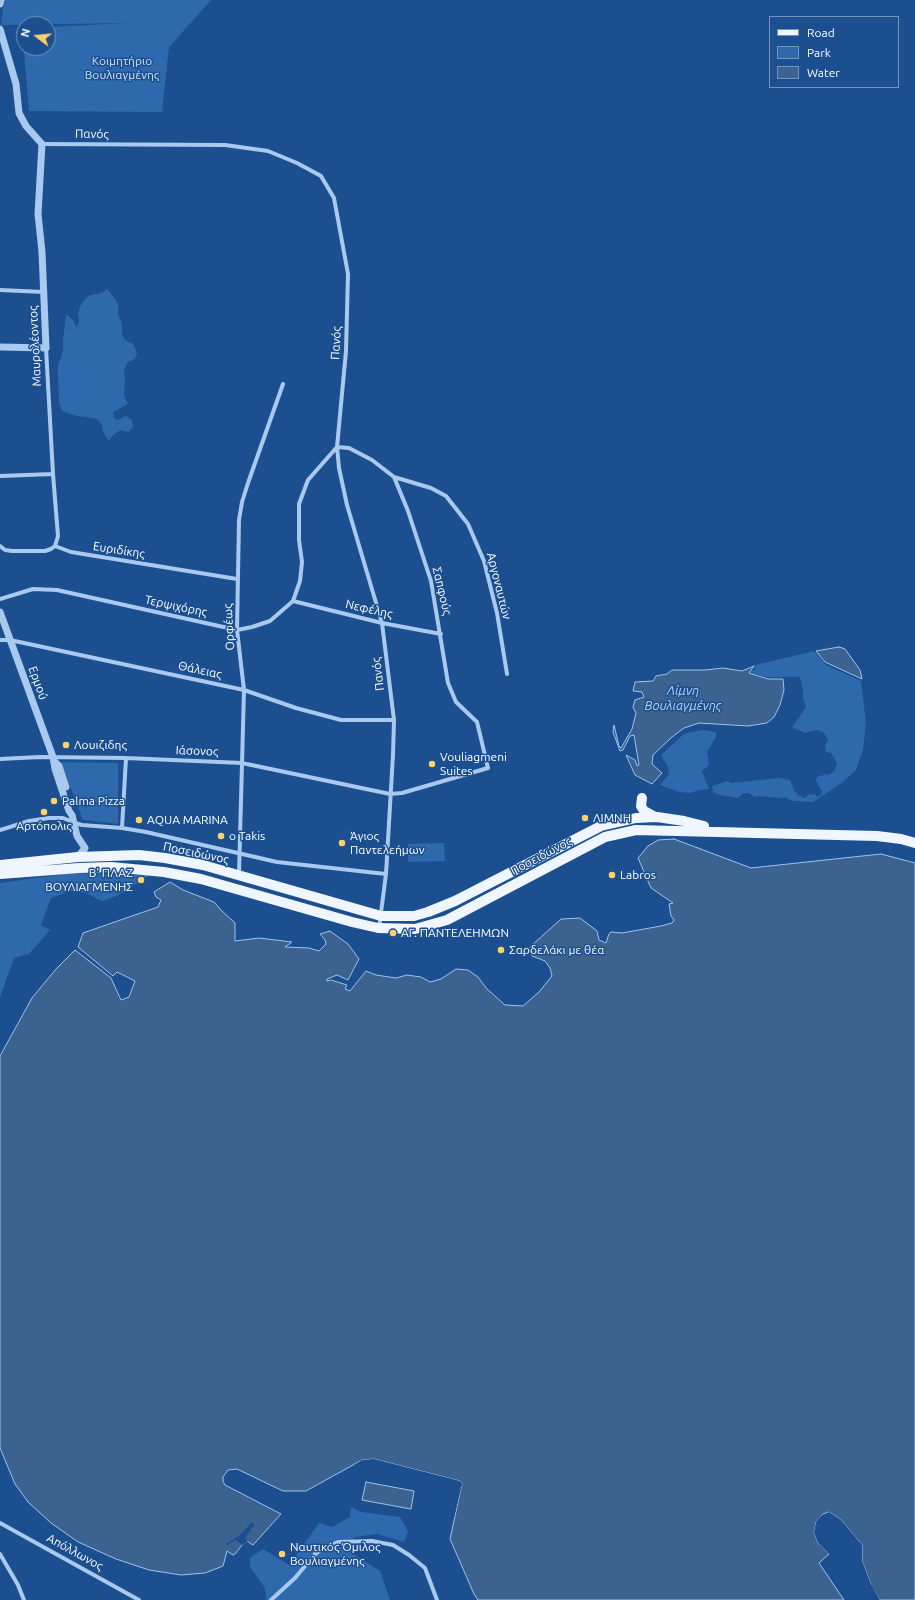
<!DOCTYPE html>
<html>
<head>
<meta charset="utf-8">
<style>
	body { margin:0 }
	#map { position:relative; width:915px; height:1600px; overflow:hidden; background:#1b4f8f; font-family:Ubuntu,sans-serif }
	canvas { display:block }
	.legend { position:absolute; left:769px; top:16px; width:130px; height:72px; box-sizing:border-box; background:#1b4f8f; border:1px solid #7695bc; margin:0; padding:5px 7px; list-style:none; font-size:12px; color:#fff }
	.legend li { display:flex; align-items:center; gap:8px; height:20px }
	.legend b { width:20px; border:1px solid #7695bc }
	.north { position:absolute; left:16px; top:16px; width:40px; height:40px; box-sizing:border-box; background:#1b4f8f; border:1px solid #7695bc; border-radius:50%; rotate:286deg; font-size:11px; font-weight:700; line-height:16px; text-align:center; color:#fff }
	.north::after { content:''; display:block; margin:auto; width:14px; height:18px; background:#ffd166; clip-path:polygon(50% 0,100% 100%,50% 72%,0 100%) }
</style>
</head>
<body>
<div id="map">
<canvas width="915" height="1600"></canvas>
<ul class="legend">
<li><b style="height:5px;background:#f0f6ff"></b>Road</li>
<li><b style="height:11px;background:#2e69ad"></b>Park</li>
<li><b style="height:11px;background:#3c6290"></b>Water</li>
</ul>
<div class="north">N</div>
</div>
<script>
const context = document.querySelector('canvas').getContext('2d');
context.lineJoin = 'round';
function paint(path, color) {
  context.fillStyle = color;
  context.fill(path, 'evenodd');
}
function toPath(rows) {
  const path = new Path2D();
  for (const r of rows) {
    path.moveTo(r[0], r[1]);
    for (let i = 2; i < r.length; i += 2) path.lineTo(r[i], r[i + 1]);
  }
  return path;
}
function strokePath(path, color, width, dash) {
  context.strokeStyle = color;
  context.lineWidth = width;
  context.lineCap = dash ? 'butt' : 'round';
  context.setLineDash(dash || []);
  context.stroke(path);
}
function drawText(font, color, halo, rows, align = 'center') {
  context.font = font + ' Ubuntu,sans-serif';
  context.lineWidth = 3;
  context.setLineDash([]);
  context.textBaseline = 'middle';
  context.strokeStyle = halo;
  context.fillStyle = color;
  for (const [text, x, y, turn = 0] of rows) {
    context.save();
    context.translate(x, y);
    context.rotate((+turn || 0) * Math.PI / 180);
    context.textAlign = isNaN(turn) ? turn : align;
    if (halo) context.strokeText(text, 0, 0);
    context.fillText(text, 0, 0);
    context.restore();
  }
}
paint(toPath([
	[4,0,211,0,169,47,162,112,29,111,22,28,24,28,24,48,48,48,48,27,126,23,1,25],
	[107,289,113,296,118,304,118,315,122,323,122,334,125,340,133,344,137,352,135,359,128,362,124,370,125,381,124,396,128,404,113,412,114,418,118,420,126,416,132,420,133,427,128,432,121,430,114,434,109,441,103,432,102,425,97,419,87,417,77,416,62,411,59,403,58,376,58,364,61,358,63,351,63,341,66,314,73,320,77,328,79,321,78,314,80,307,85,299,91,295,102,293],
	[814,651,826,665,861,681,866,723,863,750,856,770,843,782,813,802,793,801,785,797,780,798,759,796,754,797,749,793,743,793,738,798,720,795,713,792,712,786,728,781,731,783,779,778,790,780,794,790,799,796,805,798,808,795,815,794,817,797,821,795,822,791,816,781,817,777,827,774,827,776,834,771,837,763,831,753,826,752,825,746,828,739,824,733,818,730,805,733,792,727,799,718,806,707,803,699,803,690,800,677,765,677,750,672,755,669,756,665],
	[703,730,716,732,716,737,707,752,709,765,702,771,709,789,699,790,690,793,680,792,660,785,669,774,668,767,661,755,684,734,691,732],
	[61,762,118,763,118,824,83,820],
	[444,843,445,861,408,862,408,844],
	[72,873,150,875,117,896,102,901,86,893,70,891,51,898,41,925,50,930,29,954,14,958,0,997,0,883],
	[351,1507,361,1512,400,1517,408,1531,404,1542,377,1534,355,1537,350,1547,355,1555,380,1571,390,1600,266,1600,265,1588,250,1567,250,1558,263,1549,289,1565,319,1523,332,1527,350,1517]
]), '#2e69ad');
const water = toPath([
	[839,647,845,649,860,670,862,679,825,662,816,651,839,647],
	[754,666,749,673,768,679,783,679,784,690,780,705,774,717,767,723,748,726,699,723,684,728,672,737,653,755,652,764,662,773,652,784,635,775,626,755,635,760,637,766,639,765,634,735,630,736,623,750,620,751,613,732,614,725,619,746,621,748,632,729,636,713,633,707,635,700,644,697,642,692,633,691,635,682,653,681,656,676,667,674,672,670,705,670,723,668,742,671,754,666],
	[674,839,751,868,881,854,915,863,915,1600,880,1600,872,1587,862,1561,862,1545,841,1520,829,1512,823,1514,816,1522,814,1532,818,1543,829,1554,819,1563,844,1600,478,1600,474,1594,450,1539,462,1484,460,1481,374,1459,362,1460,306,1491,283,1491,237,1469,228,1470,223,1477,223,1481,225,1485,281,1514,253,1545,247,1541,242,1545,236,1553,233,1555,227,1551,223,1566,205,1573,181,1575,149,1570,116,1559,78,1542,51,1523,28,1502,15,1484,0,1448,0,1056,32,998,56,969,75,950,111,978,121,1000,129,997,135,981,117,972,113,976,78,947,83,933,158,907,161,900,156,897,154,892,170,882,183,890,214,902,222,911,235,923,235,941,259,938,292,942,285,947,309,948,319,951,326,944,325,940,320,934,330,931,348,944,359,959,348,980,337,975,327,979,327,981,331,980,347,985,345,989,350,991,366,971,376,975,396,978,407,975,421,977,430,982,441,979,456,969,468,970,478,977,487,989,505,1005,523,1006,539,992,552,976,550,968,545,961,532,956,530,947,561,919,580,918,597,931,599,940,606,943,609,934,611,932,622,933,661,926,672,923,674,920,671,916,669,904,673,903,651,888,638,858,648,846,658,840,674,839],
	[366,1482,414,1491,411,1509,362,1500,366,1482]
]);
paint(water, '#3c6290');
strokePath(water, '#9cc4f0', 1);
paint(toPath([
	[374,1459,460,1481,462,1484,454,1518,452,1518,460,1484,458,1482,373,1461,362,1462,355,1466,354,1465,362,1460],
	[829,1512,841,1520,862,1545,862,1561,871,1584,880,1600,878,1600,870,1588,860,1562,860,1546,840,1521,829,1514,824,1515,818,1523,816,1532,820,1541,831,1553,829,1554,818,1543,814,1532,816,1522,821,1516],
	[252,1522,254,1525,245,1538,248,1541,242,1545,236,1540,227,1545,226,1544,240,1535]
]), '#1b4f8f');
strokePath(toPath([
	[42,144,225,145,268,151,297,163,321,176,334,198,348,274,346,351,337,447,339,468,347,505,382,623,394,720,393,755,386,874,379,928],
	[0,290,44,292],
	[46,348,53,474,58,536,55,546],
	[0,476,53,474],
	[394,477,431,488,446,496,468,524,484,561,497,613,507,674],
	[0,546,5,550,12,551,45,551,51,549,55,546],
	[55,546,71,552,237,579],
	[0,599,33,589,57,590,237,630,252,627,270,621,293,601,300,581,302,562,299,540,299,504,308,480,337,447,349,448,372,460,394,477,408,511,431,581,448,683,456,702,477,722,488,768,402,793,390,794,242,763,126,758,40,757,0,759],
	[293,601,382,623,441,634],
	[0,640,10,640,244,690,296,708,341,720,394,720],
	[122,828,126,758],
	[0,830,29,821,49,818,63,818,75,823,82,825,122,828,146,832,277,862,386,874],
	[239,874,244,690,237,630,239,520,242,502,248,483,283,384],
	[0,1523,139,1600],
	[0,1554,18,1585,24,1600],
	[271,1600,295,1578,315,1554,325,1547,339,1542,372,1541,393,1545,409,1555,425,1568,437,1600]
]), '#a9c9ee', 4);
strokePath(toPath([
	[0,4,1,0],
	[0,29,16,84,19,113,26,126,42,144,38,214,42,252,46,348,0,347],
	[0,612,53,757,55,769,69,811,72,815,77,836,85,848,78,857],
	[55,762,59,766,66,787]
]), '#a9c9ee', 7);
strokePath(toPath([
	[642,798,641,806,644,811,655,817],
	[0,865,78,857,139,855,165,858,203,865,381,916,414,916,428,912,455,901,601,826,636,818,657,817,684,821,704,826],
	[0,874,79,868,111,867,164,872,201,879,352,922,378,928,415,929,447,920,605,837,636,830,877,836,901,839,915,843]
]), '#f0f6ff', 10);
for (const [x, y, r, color] of [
	[66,745,4,"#ffd166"],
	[432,764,4,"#ffd166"],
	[54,801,4,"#ffd166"],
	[44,812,4,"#ffd166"],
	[585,818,4,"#ffd166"],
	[139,820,4,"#ffd166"],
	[221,836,4,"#ffd166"],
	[342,843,4,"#ffd166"],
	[612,875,4,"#ffd166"],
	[141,880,4,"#ffd166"],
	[393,933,4,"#ffd166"],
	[501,950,4,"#ffd166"],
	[282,1554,4,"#ffd166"]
]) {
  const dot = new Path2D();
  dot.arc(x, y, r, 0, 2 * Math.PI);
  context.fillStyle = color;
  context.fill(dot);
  strokePath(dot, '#1b4f8f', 1.5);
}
drawText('12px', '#cfe3fa', '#1b4f8f', [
	["Κοιμητήριο",122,61],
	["Βουλιαγμένης",122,75]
]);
drawText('12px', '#fff', '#1b4f8f', [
	["Πανός",92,134,1],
	["Πανός",336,343,-87],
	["Μαυρολέοντος",35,346,-93],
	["Ευριδίκης",119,550,9],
	["Αργοναυτών",499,586,76],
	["Σαπφούς",442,591,77],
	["Τερψιχόρης",176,606,12],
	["Νεφέλης",369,609,13],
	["Ορφέως",229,627,-93],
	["Θάλειας",200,670,12],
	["Πανός",378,674,-97],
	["Ερμού",38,683,70],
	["Ιάσονος",197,751,2],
	["Ποσειδώνος",196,853,12],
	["Ποσειδώνος",541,856,-28],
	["Απόλλωνος",75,1552,29]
]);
drawText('12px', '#fff', '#1b4f8f', [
	["Λουιζιδης",74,745],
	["Vouliagmeni",440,757],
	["Suites",440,771],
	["Palma Pizza",62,801],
	["ΛΙΜΝΗ",593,818],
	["AQUA MARINA",147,820],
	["Αρτόπολις",44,826,"center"],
	["o Takis",229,836],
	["Άγιος",350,836],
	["Παντελεήμων",350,850],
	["Β' ΠΛΑΖ",133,873,"right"],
	["ΒΟΥΛΙΑΓΜΕΝΗΣ",133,887,"right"],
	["Labros",620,875],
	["ΑΓ. ΠΑΝΤΕΛΕΗΜΩΝ",401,933],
	["Σαρδελάκι με θέα",509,950],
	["Ναυτικός Όμιλος",290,1547],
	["Βουλιαγμένης",290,1561]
], 'left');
drawText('italic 13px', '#b5d3f5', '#1b4f8f', [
	["Λίμνη",683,691],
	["Βουλιαγμένης",683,706]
]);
</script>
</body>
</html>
